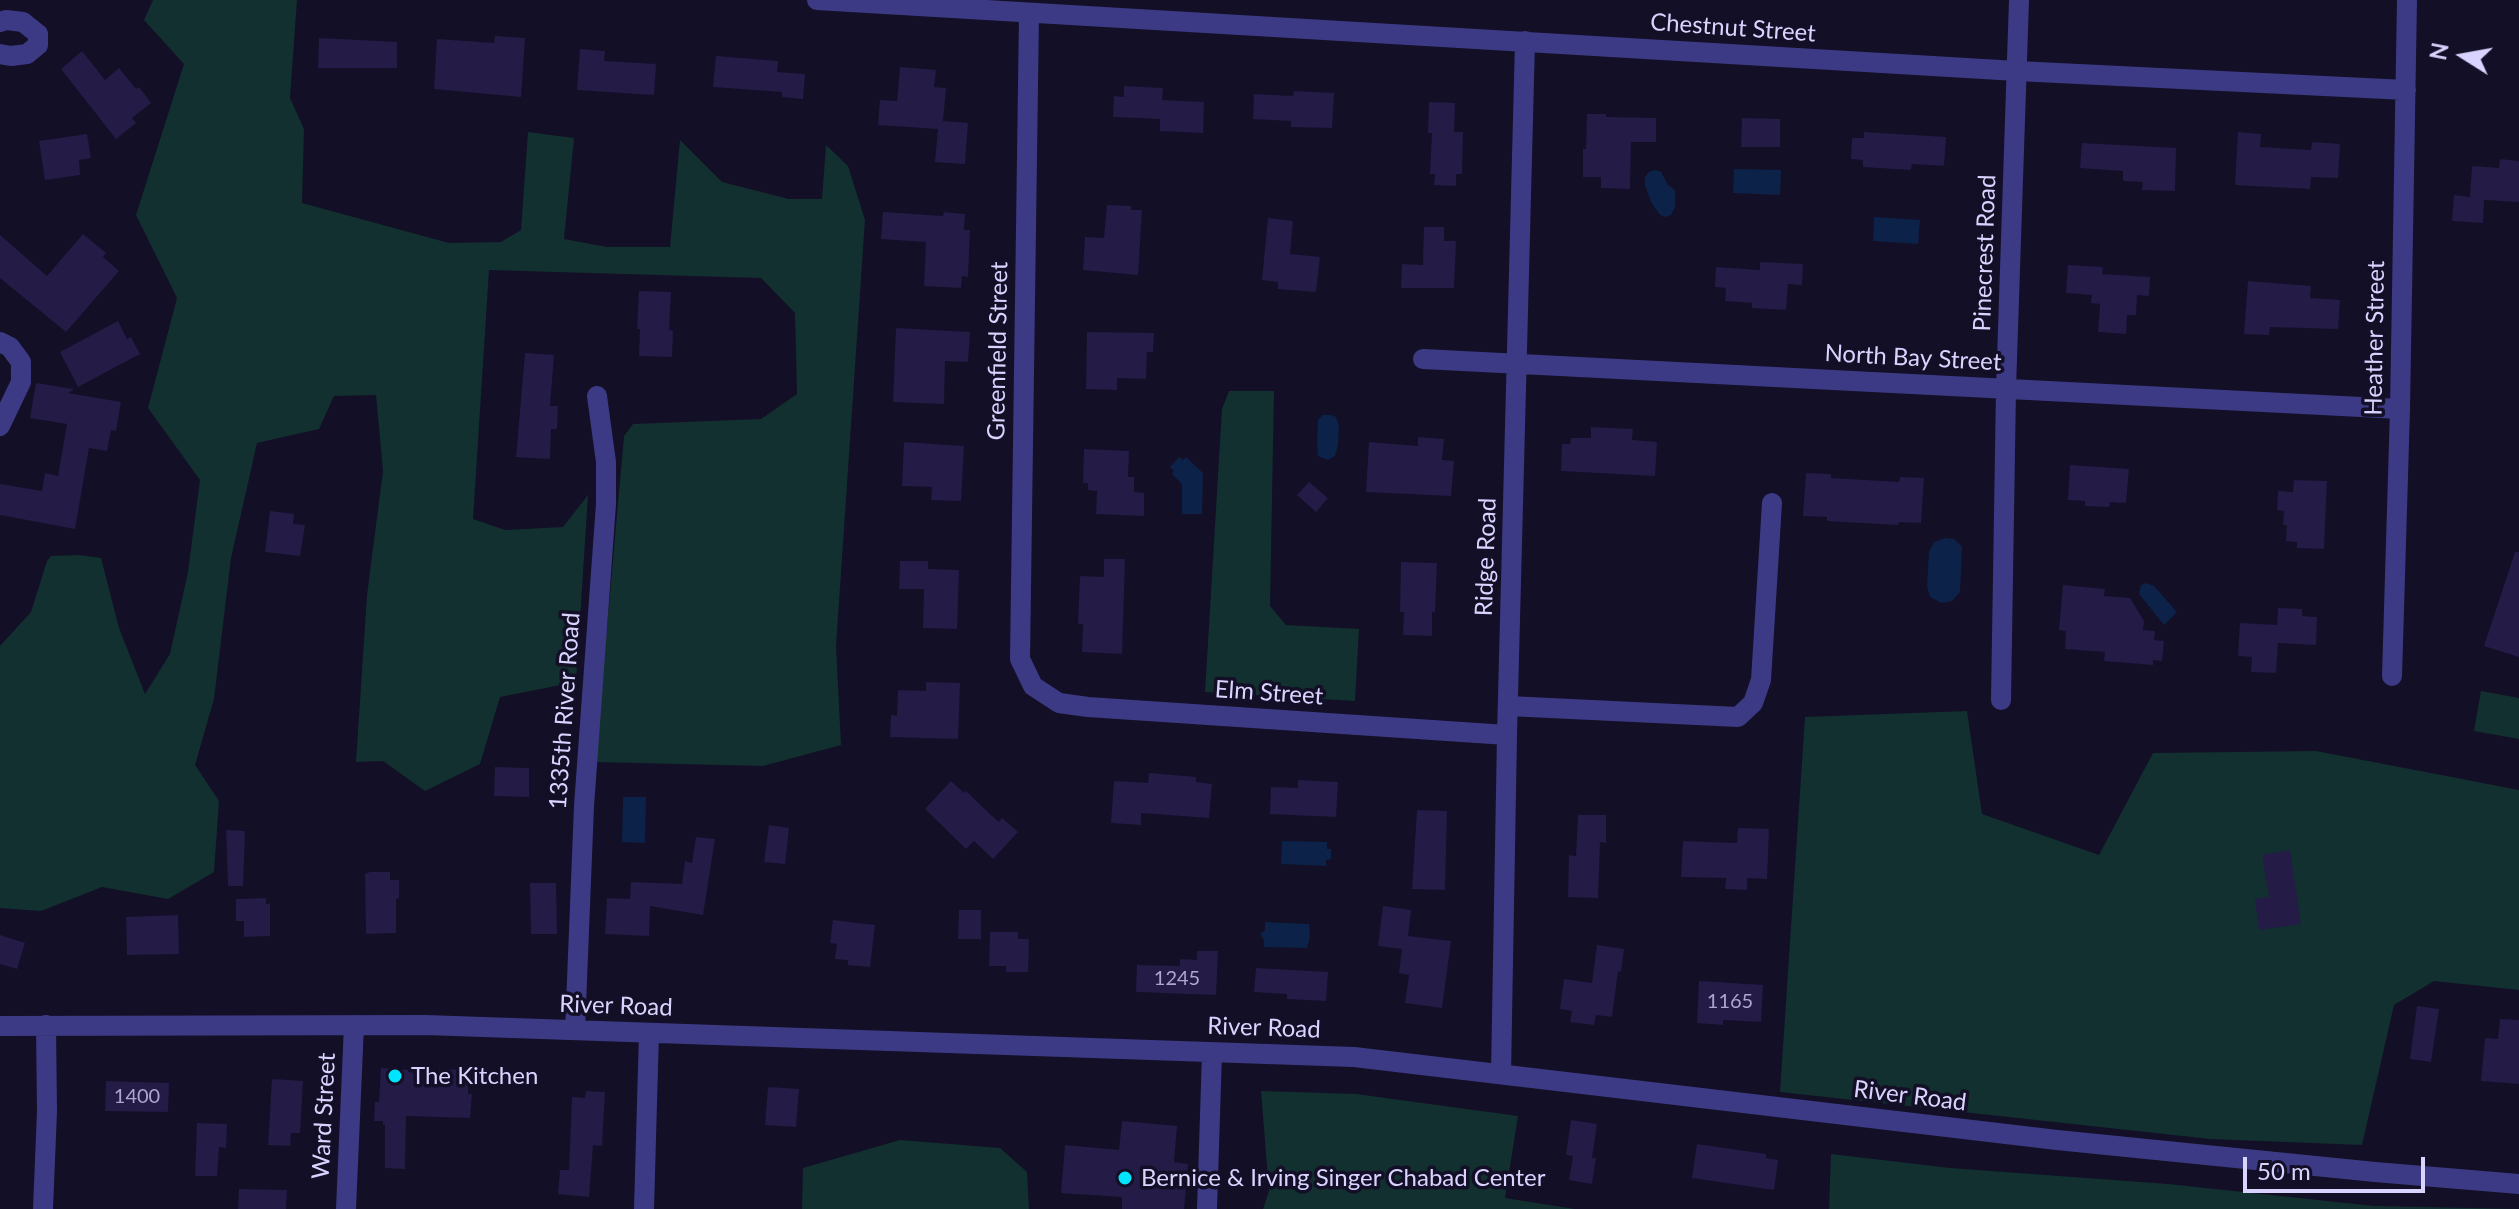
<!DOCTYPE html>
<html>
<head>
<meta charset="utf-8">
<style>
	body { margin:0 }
	#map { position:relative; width:2519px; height:1209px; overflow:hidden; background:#130f26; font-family:Lato,sans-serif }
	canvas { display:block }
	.north { position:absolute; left:2423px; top:16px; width:80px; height:80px; -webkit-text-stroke:6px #130f26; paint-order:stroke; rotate:281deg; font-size:22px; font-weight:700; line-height:32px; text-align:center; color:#d9d4ff }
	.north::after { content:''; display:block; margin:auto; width:28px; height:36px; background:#d9d4ff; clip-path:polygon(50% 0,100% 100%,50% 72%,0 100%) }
	.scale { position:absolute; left:2243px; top:1157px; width:182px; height:36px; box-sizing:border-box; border:4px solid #d9d4ff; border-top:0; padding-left:10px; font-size:24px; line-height:28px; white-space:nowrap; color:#d9d4ff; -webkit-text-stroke:6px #130f26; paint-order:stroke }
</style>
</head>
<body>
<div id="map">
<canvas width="2519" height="1209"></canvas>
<div class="north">N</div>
<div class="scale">50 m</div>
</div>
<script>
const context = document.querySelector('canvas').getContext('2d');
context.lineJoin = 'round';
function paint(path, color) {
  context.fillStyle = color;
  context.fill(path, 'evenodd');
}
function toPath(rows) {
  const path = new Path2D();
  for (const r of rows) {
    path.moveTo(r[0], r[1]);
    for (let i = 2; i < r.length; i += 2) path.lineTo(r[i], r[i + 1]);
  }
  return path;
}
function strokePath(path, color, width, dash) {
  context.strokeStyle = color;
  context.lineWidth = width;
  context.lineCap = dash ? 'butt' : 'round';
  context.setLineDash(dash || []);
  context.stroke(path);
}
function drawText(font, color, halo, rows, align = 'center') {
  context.font = font + ' Lato,sans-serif';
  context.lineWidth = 7;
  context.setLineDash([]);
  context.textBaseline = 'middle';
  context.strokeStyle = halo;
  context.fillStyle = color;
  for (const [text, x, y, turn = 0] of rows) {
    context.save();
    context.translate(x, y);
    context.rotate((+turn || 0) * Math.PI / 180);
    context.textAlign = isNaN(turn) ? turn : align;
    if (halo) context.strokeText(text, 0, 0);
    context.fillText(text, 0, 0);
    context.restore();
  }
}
paint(toPath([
	[153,0,297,0,290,98,304,129,302,203,449,243,501,242,521,230,528,132,574,138,564,239,607,247,670,247,680,140,722,182,789,199,822,199,826,145,848,166,865,220,836,646,841,745,763,766,595,762,624,436,633,424,761,419,797,394,795,313,761,278,489,270,473,519,505,530,563,527,588,495,576,682,500,697,480,764,425,791,383,761,356,762,367,595,383,471,376,395,334,396,319,429,257,443,231,558,214,699,195,765,219,801,214,872,168,899,102,887,41,911,0,908,0,646,31,612,47,561,51,556,79,555,101,558,119,628,145,694,170,654,188,572,200,480,148,408,177,298,136,215,184,64,144,20],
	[1229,391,1274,391,1270,606,1286,625,1359,629,1355,701,1205,692,1222,409],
	[2481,691,2519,698,2519,739,2474,731],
	[1967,711,1982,814,2099,855,2153,753,2316,751,2519,790,2519,990,2434,981,2394,1005,2362,1145,2210,1139,1780,1092,1805,717],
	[1261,1091,1356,1094,1518,1116,1505,1198,1575,1209,1263,1209,1269,1191],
	[900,1140,1000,1148,1027,1172,1029,1209,802,1209,803,1168],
	[1831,1154,1950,1168,2168,1184,2374,1206,2519,1209,1829,1209]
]), '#12302f');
paint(toPath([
	[1734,169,1781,170,1780,195,1733,193],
	[1655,170,1661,172,1668,185,1675,190,1675,207,1671,215,1665,217,1660,215,1651,202,1645,185,1645,177,1649,172],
	[1874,217,1920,220,1918,244,1873,241],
	[1323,415,1331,415,1336,417,1339,426,1338,445,1335,456,1328,460,1318,456,1317,446,1318,420],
	[1179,457,1183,460,1186,457,1203,473,1202,514,1182,514,1182,484,1172,474,1174,471,1170,467],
	[1945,538,1954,539,1962,547,1960,592,1952,601,1942,603,1930,597,1927,586,1929,552,1934,542],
	[2146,583,2154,586,2177,612,2164,625,2139,594,2141,585],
	[623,797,646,797,645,843,622,842],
	[1282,841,1327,842,1327,849,1331,849,1331,859,1326,860,1326,866,1281,864],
	[1265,922,1309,924,1310,936,1307,948,1264,947,1264,940,1260,934,1265,930]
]), '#0c2248');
paint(toPath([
	[495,36,525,38,521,97,434,89,437,39,494,43],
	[319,38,397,42,397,68,318,68],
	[580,49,605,51,604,61,656,64,654,95,577,90],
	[82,51,105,80,119,68,136,89,139,87,151,103,132,118,136,123,116,139,61,69],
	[716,56,778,61,777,72,805,74,803,99,782,97,782,92,713,87],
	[900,67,936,70,934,87,946,88,943,121,968,123,965,164,935,162,938,129,878,125,880,100,897,101],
	[1124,86,1163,88,1162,100,1204,102,1203,133,1160,131,1160,119,1113,117,1114,96,1124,97],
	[1294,91,1334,93,1332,128,1291,127,1291,121,1253,119,1254,94,1293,96],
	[1429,102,1455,103,1454,132,1463,132,1462,174,1456,174,1456,186,1434,185,1435,174,1430,174,1432,133,1428,133],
	[1587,114,1606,114,1606,117,1656,118,1656,142,1631,142,1630,189,1601,188,1601,177,1583,177,1583,149,1586,149],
	[1742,118,1780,119,1780,147,1741,147],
	[1864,132,1946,137,1944,166,1912,164,1911,170,1863,167,1863,160,1851,159,1852,138,1864,138],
	[2238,132,2261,134,2260,147,2311,150,2312,142,2340,144,2338,178,2311,177,2310,189,2235,185],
	[87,134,91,158,79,160,80,175,45,180,39,141],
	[2082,143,2176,148,2175,191,2142,190,2143,182,2123,181,2123,171,2080,168],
	[2500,159,2519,161,2519,202,2484,200,2483,223,2452,221,2454,195,2470,197,2472,166,2499,168],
	[1107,205,1131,206,1131,210,1142,210,1138,275,1083,270,1085,237,1104,238],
	[883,212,943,216,944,212,965,214,964,230,970,230,968,277,962,276,961,288,924,286,926,242,881,239],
	[1268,218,1293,221,1290,254,1320,257,1316,292,1278,289,1278,282,1262,280],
	[1424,227,1444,227,1444,241,1456,241,1454,288,1401,288,1402,264,1423,265],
	[83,234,106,253,103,257,119,271,66,332,0,278,0,235,47,276],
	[1760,262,1803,264,1802,285,1788,284,1786,310,1752,308,1752,303,1725,301,1726,288,1715,287,1716,267,1760,270],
	[2068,265,2103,267,2102,274,2150,277,2149,296,2137,295,2136,315,2127,315,2126,334,2098,332,2100,304,2091,303,2092,295,2066,293],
	[2248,281,2311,286,2310,298,2340,300,2338,329,2270,327,2269,335,2244,334],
	[639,291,671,292,669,330,673,331,672,357,639,356,640,329,637,329],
	[118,321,127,339,131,337,140,354,78,387,60,352],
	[896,328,970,332,968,362,945,361,944,404,893,402],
	[1087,332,1154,333,1153,352,1147,352,1146,379,1117,378,1117,390,1086,389],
	[525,353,554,355,550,406,558,406,557,429,551,429,550,459,516,457],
	[36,383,74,389,68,393,121,402,116,431,111,430,107,451,89,448,75,529,0,515,0,484,42,491,45,473,58,476,67,424,30,418],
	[1591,427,1633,429,1632,440,1657,442,1655,476,1561,471,1562,444,1570,444,1571,438,1591,438],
	[1418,437,1444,439,1442,460,1454,461,1451,496,1366,492,1369,442,1418,446],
	[904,442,964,446,961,501,931,500,932,487,902,486],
	[1084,449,1129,451,1128,477,1134,477,1134,492,1144,493,1144,516,1096,514,1097,491,1088,490,1088,483,1083,483],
	[2070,465,2129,469,2126,503,2110,502,2109,507,2085,506,2085,501,2068,500],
	[1806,473,1831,474,1831,478,1899,482,1900,477,1924,478,1921,523,1899,522,1898,525,1827,521,1827,517,1803,516],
	[2294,480,2327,481,2324,549,2297,548,2297,542,2286,541,2287,525,2283,525,2284,511,2277,510,2278,491,2293,492],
	[1309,482,1328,498,1316,512,1297,495],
	[270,511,294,514,293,524,305,525,300,556,265,552],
	[2515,552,2519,552,2519,657,2484,646],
	[1104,559,1125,559,1122,654,1082,652,1083,624,1078,624,1080,576,1104,577],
	[900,561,928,561,928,569,959,570,957,629,923,628,924,589,899,589],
	[1401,562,1437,563,1435,612,1432,612,1432,636,1403,635,1404,612,1400,612],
	[2063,585,2105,589,2104,596,2130,598,2144,621,2143,630,2155,631,2154,640,2164,641,2162,661,2153,660,2153,665,2104,661,2105,652,2065,649,2066,631,2059,630],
	[2278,608,2302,609,2302,616,2317,617,2316,645,2278,643,2276,673,2251,672,2252,657,2238,656,2240,623,2277,625],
	[926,682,960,683,958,739,890,737,891,715,897,716,898,690,926,691],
	[495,767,529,768,529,797,494,796],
	[1149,773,1196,777,1196,782,1212,784,1209,818,1141,813,1141,825,1111,823,1114,781,1148,783],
	[1298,780,1338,782,1336,817,1270,814,1271,787,1298,788],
	[951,781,964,793,966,791,993,817,999,822,1002,818,1018,832,993,859,974,841,966,849,925,809],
	[1417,810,1447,811,1445,890,1412,889],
	[1578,815,1606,815,1606,843,1600,842,1598,898,1568,897,1569,855,1576,856],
	[769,825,789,828,785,864,764,862],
	[1738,828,1769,829,1767,879,1747,878,1747,890,1725,889,1726,878,1681,877,1683,841,1737,843],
	[226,830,245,831,243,886,228,886],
	[696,837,715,839,703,915,650,906,649,936,605,934,607,898,630,899,631,882,682,884,685,861,692,863],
	[2290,850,2301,924,2259,930,2255,899,2269,897,2262,855],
	[370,872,390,872,390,880,399,880,399,898,396,899,396,933,366,934,365,874],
	[530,883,556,883,557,934,531,934],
	[266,898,266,904,270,904,270,936,244,937,244,921,236,921,236,899],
	[1383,906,1411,910,1408,936,1451,941,1442,1008,1405,1003,1409,975,1399,973,1402,949,1378,946],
	[959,910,981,910,981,939,958,939],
	[178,915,179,954,127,955,126,917],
	[833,920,875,925,870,967,848,965,848,960,835,959,837,944,830,943],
	[990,932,1018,932,1018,939,1029,939,1028,972,1006,972,1006,966,989,966],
	[0,935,25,943,17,969,0,964],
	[1597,945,1624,949,1621,972,1618,971,1612,1017,1596,1015,1594,1025,1570,1022,1572,1011,1560,1009,1564,979,1592,983],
	[1197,951,1218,951,1216,995,1136,992,1137,965,1180,966,1180,959,1197,960],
	[1256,968,1328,972,1326,1001,1287,999,1287,994,1254,992],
	[1699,981,1763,985,1761,1022,1723,1020,1723,1025,1697,1023],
	[2417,1006,2439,1009,2431,1062,2410,1059],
	[2500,1019,2519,1020,2519,1084,2481,1081,2485,1038,2498,1039],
	[381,1068,439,1072,439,1069,464,1070,464,1079,468,1079,468,1094,472,1094,470,1118,406,1116,405,1169,385,1168,385,1125,383,1125,383,1121,374,1121,375,1102,379,1102],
	[272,1079,303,1081,300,1133,291,1133,290,1146,268,1145],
	[106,1081,169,1083,168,1112,105,1111],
	[768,1087,799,1089,796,1127,765,1125],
	[586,1091,605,1092,602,1146,593,1145,589,1197,558,1194,560,1170,569,1170,572,1097,585,1098],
	[1571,1120,1597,1124,1592,1158,1596,1158,1592,1184,1569,1180,1573,1156,1566,1155],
	[1122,1121,1177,1126,1174,1162,1188,1164,1184,1209,1122,1209,1122,1197,1061,1193,1065,1145,1119,1150],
	[197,1123,227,1124,226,1148,219,1147,217,1176,195,1176],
	[1697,1144,1766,1154,1766,1158,1778,1160,1774,1190,1692,1178],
	[239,1189,287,1190,286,1209,238,1209]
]), '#241b47');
strokePath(toPath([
	[817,0,2017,71,2406,90],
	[1029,13,1020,659,1033,686,1059,703,1088,707,1507,735],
	[0,22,6,20,23,22,38,34,38,45,27,54,11,56,0,54],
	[0,342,10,347,21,362,21,382,0,426],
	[1423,359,2400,409],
	[2392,676,2400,409,2407,0],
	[2001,700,2006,389,2019,0],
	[1508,706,1738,717,1753,703,1761,680,1772,503],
	[0,1026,425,1025,1354,1057,2057,1140,2375,1172,2519,1184],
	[575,1030,584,806,606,504,606,462,597,396],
	[1501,1074,1507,735,1525,41],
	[43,1209,47,1111,46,1025],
	[346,1209,354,1025],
	[644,1209,649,1033],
	[1207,1209,1212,1053]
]), '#3d3a85', 20);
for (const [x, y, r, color] of [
	[395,1076,8,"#00e5ff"],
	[1125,1178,8,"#00e5ff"]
]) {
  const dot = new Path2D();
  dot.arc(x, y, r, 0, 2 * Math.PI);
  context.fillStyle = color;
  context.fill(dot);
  strokePath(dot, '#130f26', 3);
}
drawText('20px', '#aca6d1', null, [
	["1245",1177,979],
	["1165",1730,1002],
	["1400",137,1097]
]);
drawText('24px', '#d9d4ff', '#130f26', [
	["Chestnut Street",1733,28,4],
	["Pinecrest Road",1985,253,-88],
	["Heather Street",2375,338,-89],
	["Greenfield Street",998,351,-89],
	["North Bay Street",1913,358,3],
	["Ridge Road",1486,557,-88],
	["Elm Street",1269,693,4],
	["1335th River Road",565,711,-86],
	["River Road",616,1006,2],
	["River Road",1264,1028,2],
	["River Road",1910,1096,7],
	["Ward Street",324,1116,-87]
]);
drawText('24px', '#d9d4ff', '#130f26', [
	["The Kitchen",411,1076],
	["Bernice & Irving Singer Chabad Center",1141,1178]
], 'left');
</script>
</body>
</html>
